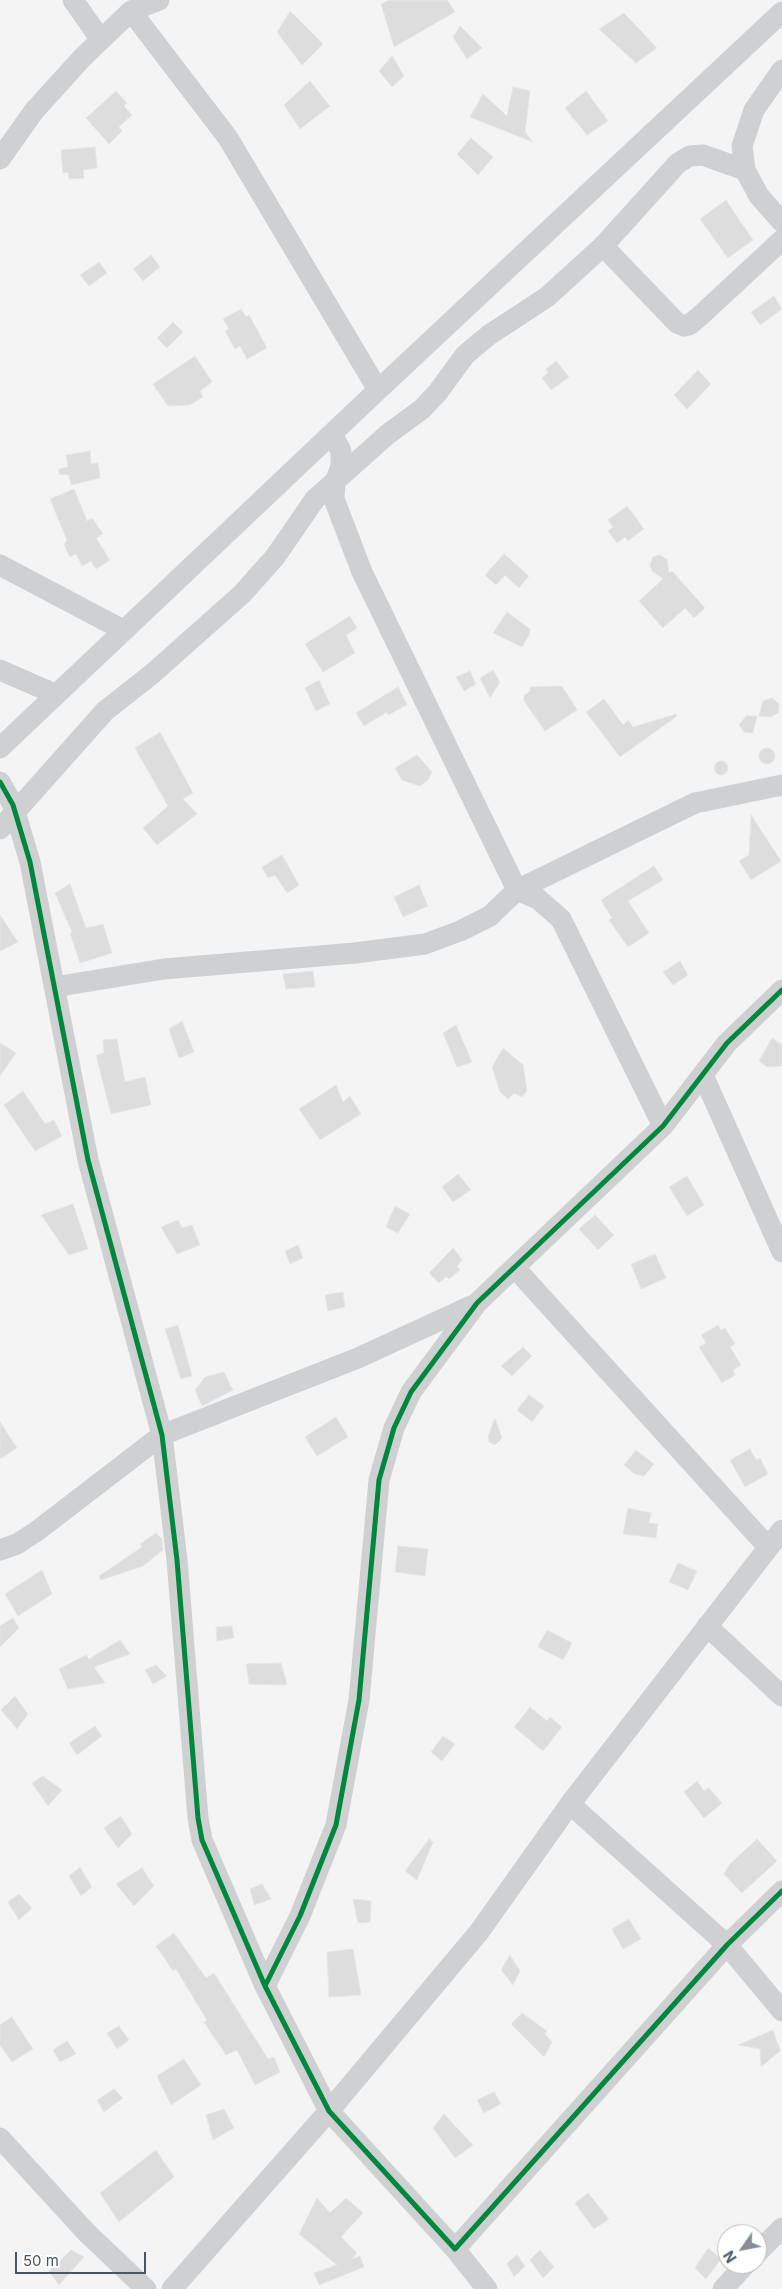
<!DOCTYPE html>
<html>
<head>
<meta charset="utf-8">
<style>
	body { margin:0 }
	#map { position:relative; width:782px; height:2289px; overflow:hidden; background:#f4f4f4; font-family:Inter,sans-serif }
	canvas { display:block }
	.north { position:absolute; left:717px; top:2224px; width:50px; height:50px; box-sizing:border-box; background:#fff; border:1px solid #b7bbc0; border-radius:50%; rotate:237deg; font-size:14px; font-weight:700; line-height:20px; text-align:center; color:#4a5661 }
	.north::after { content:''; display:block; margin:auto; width:18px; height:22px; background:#868d94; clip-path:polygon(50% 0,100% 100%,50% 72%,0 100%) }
	.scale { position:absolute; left:15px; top:2252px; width:131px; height:22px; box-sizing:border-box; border:2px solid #4a5661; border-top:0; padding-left:6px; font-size:15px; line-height:18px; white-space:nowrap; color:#4a5661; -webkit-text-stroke:4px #fff; paint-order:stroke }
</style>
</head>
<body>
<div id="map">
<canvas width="782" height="2289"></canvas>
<div class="north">N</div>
<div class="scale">50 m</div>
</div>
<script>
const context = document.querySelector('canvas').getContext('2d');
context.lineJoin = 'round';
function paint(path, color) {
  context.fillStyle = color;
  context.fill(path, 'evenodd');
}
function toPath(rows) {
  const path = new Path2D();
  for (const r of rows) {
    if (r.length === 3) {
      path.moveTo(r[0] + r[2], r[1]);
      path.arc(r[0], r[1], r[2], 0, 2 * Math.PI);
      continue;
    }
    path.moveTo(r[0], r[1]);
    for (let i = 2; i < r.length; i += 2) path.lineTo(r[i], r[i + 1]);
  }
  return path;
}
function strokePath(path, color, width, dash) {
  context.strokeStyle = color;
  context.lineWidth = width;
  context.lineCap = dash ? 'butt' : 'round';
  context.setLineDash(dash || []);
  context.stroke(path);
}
const building = toPath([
	[390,0,447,0,455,12,394,47,381,4,390,0],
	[290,11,323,44,302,65,277,32,290,11],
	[624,13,657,48,636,63,599,29,624,13],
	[460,26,482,48,467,59,453,37,460,26],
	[392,56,404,76,392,87,379,71,392,56],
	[310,81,330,106,300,129,284,105,310,81],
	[513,87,530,91,525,132,533,142,470,117,483,94,507,116,513,87],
	[116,91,127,103,124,106,132,115,119,127,122,131,109,144,86,118,116,91],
	[586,91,608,121,587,135,565,108,586,91],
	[471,138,493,157,478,175,457,154,471,138],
	[95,147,97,168,83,170,84,178,69,179,68,172,63,173,61,150,95,147],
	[726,200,753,240,728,258,700,219,726,200],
	[151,255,160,267,143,281,133,269,151,255],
	[99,262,107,273,89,286,80,275,99,262],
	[774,296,782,309,760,325,751,312,774,296],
	[241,309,246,317,249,315,267,348,247,359,240,346,235,349,225,331,229,329,223,319,241,309],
	[173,322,183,332,167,348,157,338,173,322],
	[195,356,212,382,200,391,203,397,190,405,168,406,153,384,195,356],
	[556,361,569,377,551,390,542,378,548,373,546,369,556,361],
	[698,370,711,384,687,409,674,395,698,370],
	[90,451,91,464,98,463,100,478,71,485,69,475,59,474,59,469,68,467,66,455,90,451],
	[74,489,87,521,92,518,103,534,96,538,110,560,96,569,91,561,82,566,76,554,70,557,64,545,67,540,50,499,74,489],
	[627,506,644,529,628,541,625,537,617,543,608,531,613,527,608,520,627,506],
	[504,554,529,576,519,588,505,575,496,585,485,575,504,554],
	[659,555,667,559,669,573,672,571,705,608,694,618,685,608,663,628,639,601,663,579,652,571,650,565,653,557,659,555],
	[507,612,530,629,530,634,522,647,493,633,507,612],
	[350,616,357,628,346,635,355,653,323,672,305,644,350,616],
	[493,670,500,682,490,698,480,678,493,670],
	[470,671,476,684,464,691,456,677,470,671],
	[319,680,330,704,316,711,305,688,319,680],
	[562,686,577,710,545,731,524,701,524,696,531,690,530,687,562,686],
	[398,687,407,705,388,715,387,712,364,726,356,713,398,687],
	[772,698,779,704,778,713,771,717,759,716,763,701,772,698],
	[604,699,623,725,628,720,633,727,676,714,677,716,620,757,586,712,604,699],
	[746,716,757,716,753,733,744,732,739,725,746,716],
	[160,732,193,793,183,799,197,814,157,845,143,828,168,806,135,748,160,732],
	[767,756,8],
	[417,755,432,772,428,780,420,786,402,780,395,768,417,755],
	[721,768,7],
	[751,815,781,861,751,880,739,861,749,855,751,815],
	[282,855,299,885,287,893,275,875,268,878,262,867,282,855],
	[654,866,663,880,628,901,649,933,628,947,609,920,612,918,601,900,654,866],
	[70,884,86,928,103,924,112,953,80,963,70,933,72,932,55,893,70,884],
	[419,885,428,906,403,917,394,897,419,885],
	[0,915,18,942,0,951,0,915],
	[680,961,688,975,673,985,663,972,680,961],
	[313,971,315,987,286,989,283,974,313,971],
	[182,1021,194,1052,179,1058,169,1029,182,1021],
	[456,1025,472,1062,457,1067,443,1033,456,1025],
	[772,1038,782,1045,782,1066,767,1067,759,1061,772,1038],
	[117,1039,125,1082,145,1077,151,1105,111,1114,96,1055,104,1053,103,1040,117,1039],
	[0,1043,16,1053,0,1076,0,1043],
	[503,1048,523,1065,527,1091,522,1097,514,1093,508,1099,500,1092,492,1067,503,1048],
	[336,1085,343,1102,350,1096,361,1114,320,1140,299,1109,336,1085],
	[23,1091,45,1124,54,1120,62,1136,35,1151,4,1105,23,1091],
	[458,1174,471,1190,453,1202,442,1187,458,1174],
	[687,1176,704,1205,687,1216,669,1187,687,1176],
	[73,1204,88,1249,69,1255,41,1215,73,1204],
	[395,1206,410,1214,398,1233,386,1227,395,1206],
	[595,1215,614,1235,598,1250,579,1229,595,1215],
	[178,1220,182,1228,192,1225,200,1245,177,1254,161,1227,178,1220],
	[298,1245,303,1258,290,1264,285,1251,298,1245],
	[453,1248,462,1259,457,1267,460,1270,449,1279,446,1277,439,1283,429,1273,453,1248],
	[655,1254,666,1278,641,1289,631,1264,655,1254],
	[343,1292,345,1307,328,1311,325,1295,343,1292],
	[178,1325,192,1376,181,1379,165,1329,178,1325],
	[718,1325,721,1330,725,1328,735,1344,730,1347,741,1365,733,1370,735,1375,722,1383,699,1347,706,1343,701,1335,718,1325],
	[523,1347,532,1356,512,1376,501,1366,523,1347],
	[224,1372,233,1390,202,1406,195,1390,205,1377,224,1372],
	[529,1395,544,1406,532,1422,517,1410,529,1395],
	[336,1417,348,1437,317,1456,305,1437,336,1417],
	[495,1418,502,1438,495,1445,489,1442,488,1436,495,1418],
	[0,1422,17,1448,0,1459,0,1422],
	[750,1449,756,1460,760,1458,768,1474,745,1487,730,1460,750,1449],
	[636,1450,654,1464,644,1476,635,1474,624,1465,636,1450],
	[628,1508,651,1513,649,1523,658,1524,656,1538,623,1534,628,1508],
	[156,1533,162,1539,163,1550,143,1566,101,1580,99,1576,142,1547,140,1544,156,1533],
	[398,1546,428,1549,425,1576,395,1572,398,1546],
	[678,1563,697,1571,688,1590,669,1582,678,1563],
	[42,1570,52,1594,18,1616,5,1594,42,1570],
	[13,1618,19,1628,0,1647,0,1626,13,1618],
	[232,1626,234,1638,217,1641,216,1627,232,1626],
	[547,1630,572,1643,563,1660,538,1647,547,1630],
	[120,1640,130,1654,94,1667,105,1683,68,1689,59,1669,86,1655,89,1659,120,1640],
	[281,1663,287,1685,249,1684,246,1664,281,1663],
	[156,1665,167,1676,153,1684,145,1670,156,1665],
	[15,1696,28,1714,17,1729,1,1710,15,1696],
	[530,1707,547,1721,550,1717,562,1727,543,1751,514,1727,530,1707],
	[95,1726,102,1736,77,1755,69,1743,95,1726],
	[443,1736,455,1744,442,1761,431,1752,443,1736],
	[43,1776,62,1790,48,1806,32,1783,43,1776],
	[697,1781,704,1791,709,1788,722,1803,704,1818,684,1792,697,1781],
	[121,1816,132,1834,118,1848,104,1828,121,1816],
	[429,1839,433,1842,417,1880,405,1871,429,1839],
	[757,1839,777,1861,742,1893,724,1874,729,1865,757,1839],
	[80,1867,92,1887,81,1896,69,1876,80,1867],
	[142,1868,154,1886,134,1906,116,1884,142,1868],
	[262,1884,271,1899,254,1905,250,1889,262,1884],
	[19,1894,32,1908,19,1920,8,1902,19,1894],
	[353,1899,371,1901,370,1922,358,1923,353,1899],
	[629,1919,641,1939,623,1949,612,1929,629,1919],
	[174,1933,206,1978,214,1973,268,2059,274,2057,280,2072,255,2085,237,2050,226,2055,204,2022,207,2020,176,1969,173,1971,156,1946,174,1933],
	[353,1949,361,1995,329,1997,327,1952,353,1949],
	[510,1955,520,1971,513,1985,501,1970,510,1955],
	[522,2013,547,2031,545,2034,552,2042,544,2057,511,2024,522,2013],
	[12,2017,33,2049,12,2062,0,2045,0,2025,12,2017],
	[119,2026,129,2040,117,2049,107,2033,119,2026],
	[773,2030,780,2051,761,2067,760,2049,738,2045,773,2030],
	[67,2041,76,2054,60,2062,53,2050,67,2041],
	[184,2059,201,2085,171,2105,157,2076,184,2059],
	[114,2089,123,2098,104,2112,97,2100,114,2089],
	[494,2092,501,2104,484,2113,477,2100,494,2092],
	[224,2109,234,2128,213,2140,206,2115,224,2109],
	[444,2114,473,2145,455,2158,433,2128,444,2114],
	[156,2150,174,2177,119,2222,100,2193,156,2150],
	[588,2193,609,2219,594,2229,575,2203,588,2193],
	[317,2198,330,2213,346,2198,363,2213,341,2237,357,2253,352,2259,360,2256,364,2267,319,2285,314,2273,337,2265,299,2234,317,2198],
	[708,2248,721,2259,706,2279,695,2268,708,2248],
	[71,2250,84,2257,59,2285,49,2271,71,2250],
	[540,2250,554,2267,543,2278,530,2260,540,2250],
	[517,2255,525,2266,514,2277,507,2263,517,2255]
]);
paint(building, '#ddddde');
strokePath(building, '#e5e6e7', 1);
strokePath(toPath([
	[73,0,101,40],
	[131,11,228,138,378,390],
	[782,70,754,110,742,146,745,170,759,196,782,222],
	[0,159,34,111,82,58,131,11,159,0],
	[603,246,677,323,684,326,689,325,700,316,782,240],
	[332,434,341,451,341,466,335,483,334,499,362,572,517,890,538,899,561,919,663,1126],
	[0,565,123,630],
	[0,670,55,694],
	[0,748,378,390,782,12],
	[0,782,13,805,30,862,88,1160,162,1435,177,1560,198,1818,202,1840,265,1986,329,2111,455,2249,727,1945,782,1891],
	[0,829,105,711,152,674,242,594,275,557,315,499,388,434,422,409,438,392,465,355,489,335,547,297,603,246,678,163,690,156,703,155,745,170],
	[54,987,164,969,355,953,425,944,460,931,490,916,517,890,695,803,782,785],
	[703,1075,782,1252],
	[515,1268,768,1547],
	[0,1550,17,1544,37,1531,162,1435,358,1358,471,1306],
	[707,1626,782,1696],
	[570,1804,727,1945,782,2011],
	[265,1986,300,1916,336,1825,359,1700,379,1480,394,1428,411,1392,477,1303,663,1126,727,1043,782,990],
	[0,2138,86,2232,146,2289],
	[455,2249,487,2289],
	[757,2253,782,2228],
	[172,2289,329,2111,479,1932,570,1804,782,1530],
	[723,2289,746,2264]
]), '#ced0d2', 21);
strokePath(toPath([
	[0,782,13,805,30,862,88,1160,162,1435,177,1560,198,1818,202,1840,265,1986,329,2111,455,2249,727,1945,782,1891],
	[265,1986,300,1916,336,1825,359,1700,379,1480,394,1428,411,1392,477,1303,663,1126,727,1043,782,990]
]), '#00873e', 5);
</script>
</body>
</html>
